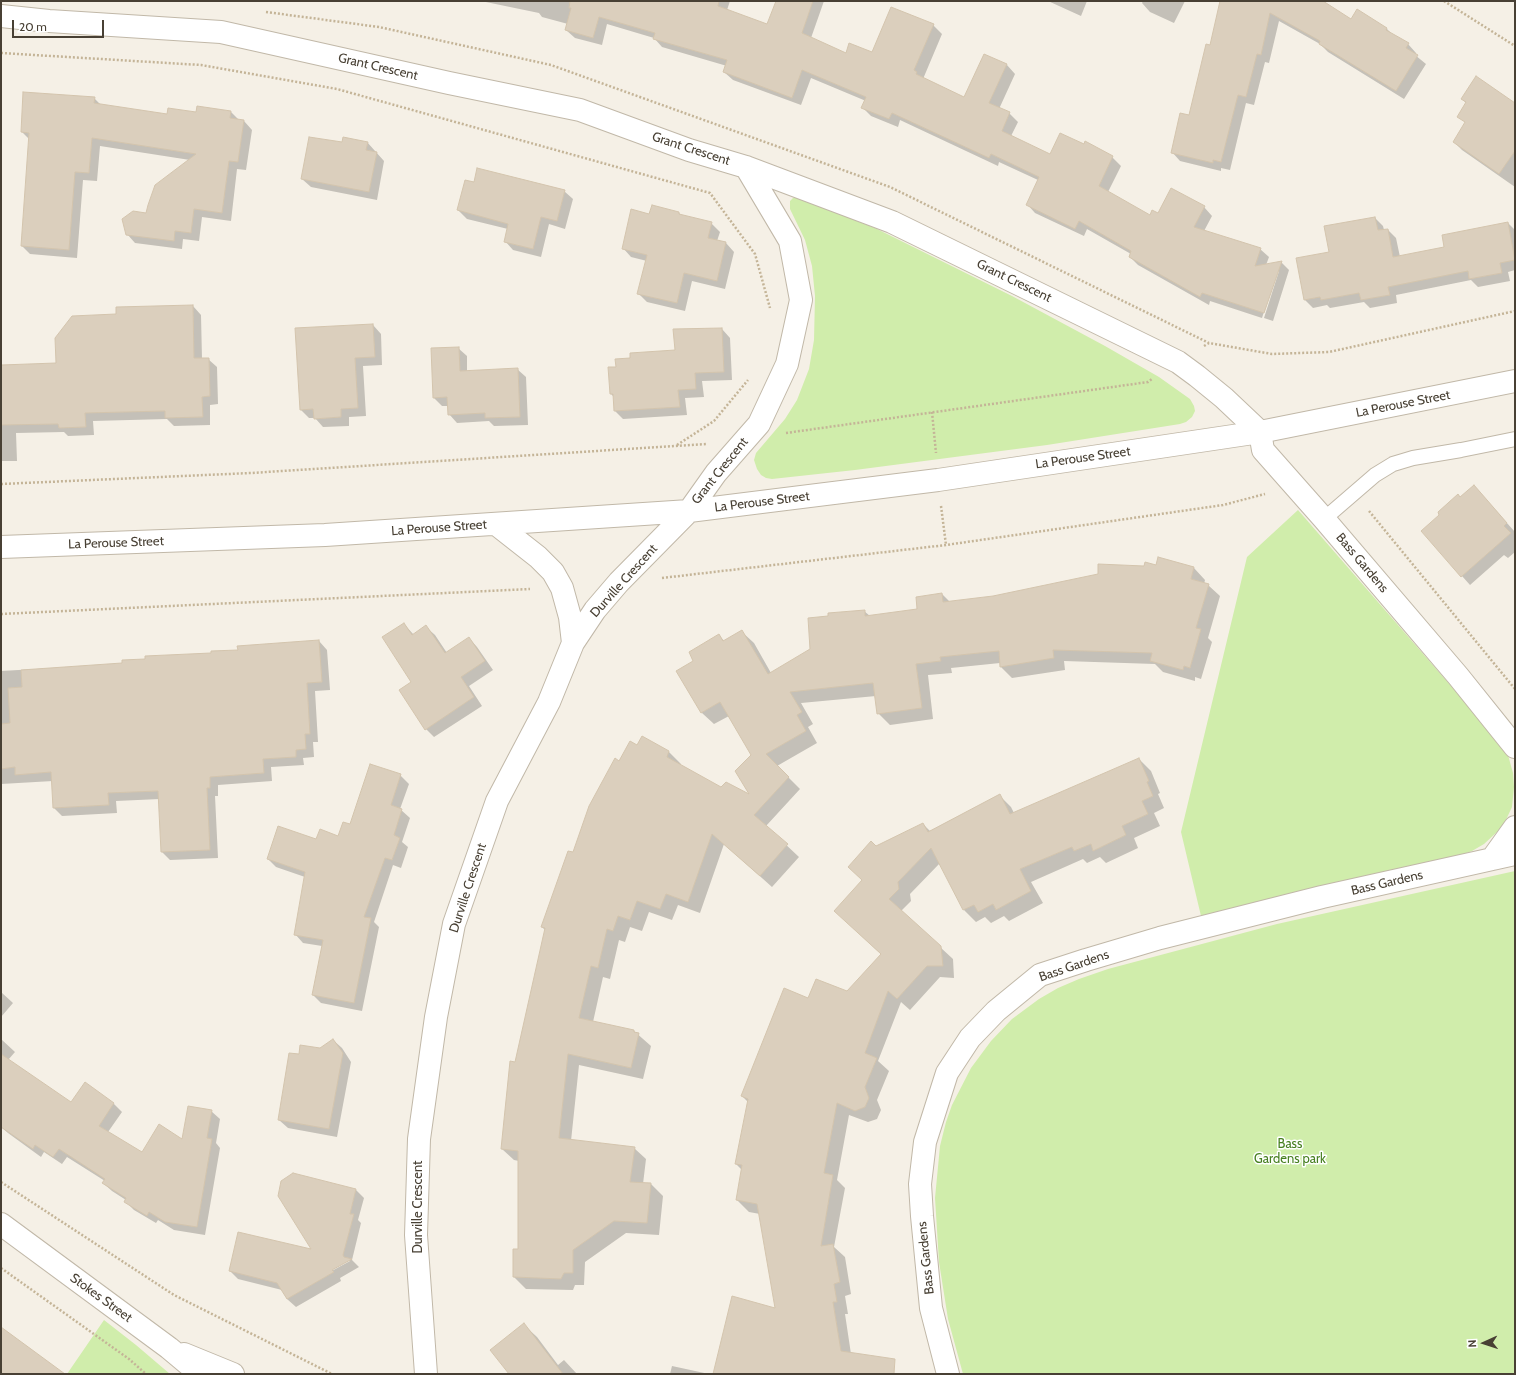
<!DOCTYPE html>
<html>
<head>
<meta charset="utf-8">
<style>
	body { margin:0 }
	#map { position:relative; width:1516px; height:1375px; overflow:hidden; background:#f5f0e6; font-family:Cabin,sans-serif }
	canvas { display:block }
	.frame { position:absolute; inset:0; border:2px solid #484034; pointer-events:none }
	.north { position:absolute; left:1464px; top:1323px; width:40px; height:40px; -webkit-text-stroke:3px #fff; paint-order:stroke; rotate:267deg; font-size:11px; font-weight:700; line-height:16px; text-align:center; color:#484034 }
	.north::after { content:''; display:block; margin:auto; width:14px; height:18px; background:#484034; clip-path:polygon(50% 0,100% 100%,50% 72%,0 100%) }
	.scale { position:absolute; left:12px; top:20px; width:92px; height:18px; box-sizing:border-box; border:2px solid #484034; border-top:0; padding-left:5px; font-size:12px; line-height:14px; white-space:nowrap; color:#484034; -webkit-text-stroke:3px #fff; paint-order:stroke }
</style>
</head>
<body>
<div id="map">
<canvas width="1516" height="1375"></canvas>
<div class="frame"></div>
<div class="north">N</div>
<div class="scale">20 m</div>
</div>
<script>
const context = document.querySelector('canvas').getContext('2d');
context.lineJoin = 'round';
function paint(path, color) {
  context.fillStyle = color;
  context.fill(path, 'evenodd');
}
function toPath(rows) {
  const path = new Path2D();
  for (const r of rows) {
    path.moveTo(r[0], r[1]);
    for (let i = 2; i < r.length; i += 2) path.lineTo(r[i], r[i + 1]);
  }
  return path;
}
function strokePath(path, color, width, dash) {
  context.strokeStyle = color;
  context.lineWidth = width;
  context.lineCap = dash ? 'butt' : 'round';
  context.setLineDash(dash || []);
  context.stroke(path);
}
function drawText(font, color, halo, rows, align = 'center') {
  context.font = font + ' Cabin,sans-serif';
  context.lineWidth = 3;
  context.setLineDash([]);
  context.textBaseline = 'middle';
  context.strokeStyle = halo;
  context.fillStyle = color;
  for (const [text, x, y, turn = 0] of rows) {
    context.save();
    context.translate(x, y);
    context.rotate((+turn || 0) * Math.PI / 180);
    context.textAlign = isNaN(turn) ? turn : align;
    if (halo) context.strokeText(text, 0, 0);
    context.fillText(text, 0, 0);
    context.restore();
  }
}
paint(toPath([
	[793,198,798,198,875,228,1012,296,1105,346,1159,377,1190,399,1194,406,1195,411,1192,417,1186,422,1180,424,1047,445,855,470,772,479,766,478,761,475,757,469,754,460,756,453,785,419,797,400,809,369,814,340,815,296,812,266,805,240,790,209,790,201],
	[1298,510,1498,740,1508,755,1513,773,1514,787,1512,807,1504,824,1497,832,1484,844,1472,851,1461,855,1307,889,1201,916,1181,832,1247,557],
	[1515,871,1515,1374,963,1374,948,1319,939,1262,935,1198,940,1146,946,1122,952,1105,971,1068,991,1041,1012,1019,1039,999,1058,988,1079,979,1108,969,1277,924],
	[104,1320,136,1345,170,1374,67,1374]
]), '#d0edab');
paint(toPath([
	[481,1,730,1,727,10,768,25,777,1,824,1,811,38,846,54,873,54,933,25,942,34,923,79,965,98,985,55,1007,65,1015,74,999,109,1009,113,1018,122,1011,136,1051,156,1112,157,1121,166,1108,192,1150,216,1204,207,1212,216,1204,231,1260,249,1269,257,1266,265,1281,262,1289,270,1273,321,1264,318,1279,271,1277,271,1262,318,1210,301,1209,305,1138,265,1130,257,1131,254,1087,229,1084,236,1035,213,1027,204,1038,180,999,162,998,166,900,120,898,127,871,116,863,108,866,101,811,78,801,105,733,80,724,72,727,66,662,47,654,38,607,24,602,45,575,38,566,30,568,24,542,17,539,13],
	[1048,1,1087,1,1081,16],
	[1143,1,1185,1,1174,23,1150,12,1142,3],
	[1240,1,1321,1,1352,21,1358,11,1387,29,1393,35,1408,44,1416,53,1415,55,1426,64,1404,99,1328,52,1320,44,1279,21,1269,63,1265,62,1254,105,1246,103,1230,170,1221,168,1221,171,1180,161,1172,152,1190,116,1210,46],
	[94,98,101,105,168,115,197,114,198,107,231,112,239,120,244,121,252,130,246,170,237,169,231,221,202,217,199,241,183,239,182,249,135,243,127,234,147,215,190,160,100,146,97,181,83,180,77,258,30,254,22,246,30,140,22,132],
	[1462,99,1515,104,1515,187,1462,150,1454,142,1466,123,1459,116,1466,103],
	[367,142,384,161,377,200,311,187,302,179,343,144],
	[475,184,564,191,573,199,565,229,549,224,541,257,513,250,505,241,508,229,467,219,458,210],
	[679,213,682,216,711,223,720,232,717,241,726,243,734,252,725,289,692,281,685,311,647,302,638,293,647,261,631,257,623,248,650,215],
	[1375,218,1383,226,1384,230,1388,230,1396,238,1400,257,1445,248,1508,223,1515,230,1515,270,1508,272,1510,281,1478,287,1471,280,1396,295,1397,303,1370,308,1364,302,1330,308,1327,305,1313,308,1305,300,1297,259,1330,253],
	[193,306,201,315,202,359,208,359,217,367,218,404,210,405,210,425,174,426,167,419,93,421,94,435,68,436,64,432,16,433,17,461,1,461,1,366,57,364,117,315],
	[373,325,381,334,382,365,363,366,366,416,349,417,349,426,323,427,315,418,309,418,301,410],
	[722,329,730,338,732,380,702,381,704,397,685,398,687,415,623,419,615,411,614,397,611,394,617,368,632,359,676,351],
	[458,348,467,356,467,371,517,369,526,377,528,425,494,426,489,421,457,423,449,414,448,406,442,406,434,398],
	[1458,495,1461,498,1482,495,1515,532,1515,552,1508,558,1504,555,1470,585,1422,531,1441,515],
	[1156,566,1194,568,1205,580,1204,584,1208,585,1220,596,1208,638,1212,642,1201,679,1195,677,1195,681,1163,672,1155,664,1064,661,1065,670,1012,678,1001,667,1000,663,951,668,952,673,928,675,933,719,890,725,878,713,876,696,801,703,813,724,808,727,817,743,777,766,800,789,766,826,799,857,772,887,724,844,700,913,678,905,672,920,649,912,642,931,630,927,625,942,619,940,610,979,603,977,593,1022,634,1031,651,1046,643,1079,579,1065,571,1141,634,1148,646,1159,643,1184,651,1184,663,1196,659,1235,626,1233,585,1262,584,1285,575,1285,573,1290,526,1289,514,1277,519,1250,519,1161,514,1160,502,1149,516,1063,545,930,542,927,573,854,620,763,637,747,642,737,669,752,681,764,680,765,721,788,752,797,752,755,729,716,714,724,702,713,677,671,695,661,719,635,725,642,742,632,754,643,771,673,811,649,864,611,870,616,918,610,942,594,950,602,993,597],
	[404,624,414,635,426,627,435,635,447,653,469,638,477,647,493,670,469,686,482,706,434,737,426,729,413,682],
	[319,641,327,650,330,690,315,691,318,742,313,742,314,757,303,758,304,765,271,767,272,781,218,785,218,796,215,796,218,858,170,860,162,852,160,799,116,801,117,813,62,816,54,808,53,781,1,784,1,671,123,664],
	[1139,759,1151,771,1160,793,1158,794,1164,808,1154,813,1160,826,1134,838,1138,848,1106,863,1100,857,1087,863,1083,859,1031,882,1043,903,1009,921,1004,916,991,923,985,917,976,922,964,910,940,863,910,894,911,901,901,911,953,959,954,978,940,977,910,1010,901,1002,878,1061,889,1071,877,1100,881,1110,877,1119,868,1122,849,1115,837,1180,845,1188,834,1247,845,1257,851,1294,845,1296,848,1314,845,1314,851,1354,881,1374,714,1374,776,1309,760,1214,749,1212,737,1200,742,1170,736,1164,748,1102,742,1096,809,1000,847,992,882,955,848,923,863,881,849,867,876,848,923,824,930,831,999,795,1011,807,1014,813],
	[400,775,409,784,400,809,410,818,402,842,408,847,401,868,393,865,374,922,379,927,362,1011,321,1003,313,995,322,946,303,943,295,934,305,877,276,867,268,859,317,840,339,837],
	[1,992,13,1003,1,1017],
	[1,1039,15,1052,8,1060,71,1104,85,1083,114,1104,122,1112,108,1132,142,1153,183,1140,211,1111,220,1119,216,1143,220,1148,205,1235,174,1230,158,1220,156,1223,134,1210,125,1201,126,1200,112,1191,103,1183,105,1181,67,1157,62,1164,44,1152,41,1157,8,1133,1,1127],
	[333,1040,342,1048,351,1062,337,1137,288,1128,279,1120,300,1055,321,1050],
	[293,1174,356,1190,364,1198,358,1220,361,1223,352,1260,359,1267,340,1278,341,1281,296,1307,287,1299,282,1290,238,1279,230,1271,313,1251],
	[348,1259,350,1261,328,1273,327,1271],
	[524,1325,537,1337,558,1365,564,1360,577,1374,510,1374],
	[672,1366,709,1374,670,1374]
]), '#0003');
const building = toPath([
	[570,1,719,1,718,6,767,24,776,1,813,1,802,33,846,53,849,43,872,52,891,7,934,24,914,70,917,72,916,74,964,97,984,54,1007,64,989,103,1010,112,1002,131,1050,154,1060,133,1084,144,1085,141,1113,156,1099,186,1150,215,1152,210,1158,213,1171,188,1205,206,1194,227,1261,248,1255,266,1282,261,1264,313,1202,293,1200,297,1129,257,1131,251,1079,221,1075,229,1026,205,1039,177,991,154,989,158,892,113,889,119,861,108,866,97,802,70,792,98,723,72,727,60,653,39,655,33,599,17,593,38,565,30,571,8,569,8,570,1],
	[1220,1,1323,1,1351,19,1357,9,1387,28,1386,30,1409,43,1406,48,1418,55,1396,91,1319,44,1320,41,1270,13,1261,55,1257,54,1246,97,1238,95,1221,162,1213,160,1213,163,1171,153,1180,113,1189,115,1206,44,1210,45,1220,1],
	[1476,76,1515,103,1515,151,1499,174,1453,142,1465,122,1457,117,1466,102,1461,99,1476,76],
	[23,92,95,97,94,103,167,114,168,108,196,112,197,106,231,111,230,118,244,120,238,162,229,161,222,213,194,209,191,233,175,231,174,241,126,235,122,219,133,211,146,213,148,205,155,185,196,154,92,138,89,173,75,172,69,250,21,246,29,133,21,132,23,92],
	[309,137,342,142,343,137,368,142,366,150,377,152,369,192,301,179,309,137],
	[477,168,565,190,557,221,541,217,533,249,504,242,508,224,457,210,465,180,474,182,477,168],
	[652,205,679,212,679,214,712,222,708,238,726,242,717,281,684,273,677,303,637,294,647,255,622,249,631,209,649,214,652,205],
	[1375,217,1378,230,1388,229,1393,257,1444,247,1442,235,1508,222,1515,260,1500,263,1502,273,1469,279,1468,271,1388,287,1390,295,1361,300,1359,293,1321,300,1320,297,1304,300,1296,258,1329,252,1324,226,1375,217],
	[193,305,194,358,209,358,210,396,202,397,203,417,165,418,165,411,85,413,86,427,59,428,58,424,1,425,1,365,56,363,55,338,72,316,116,314,116,307,193,305],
	[373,324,375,357,355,358,358,408,341,409,341,417,314,419,313,409,300,410,295,328,373,324],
	[722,328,724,372,695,373,696,389,678,390,680,407,614,411,613,394,610,394,608,367,616,367,615,359,630,358,630,353,675,350,673,329,722,328],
	[459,347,460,371,518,368,520,417,485,418,485,413,448,415,447,397,433,398,431,348,459,347],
	[1474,485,1507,523,1504,526,1511,533,1461,577,1421,531,1439,515,1438,512,1458,494,1460,497,1474,485],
	[1158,557,1194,567,1191,579,1209,584,1196,628,1201,629,1190,668,1184,666,1183,670,1150,661,1152,653,1053,650,1054,658,1000,667,999,651,940,657,941,661,916,664,922,708,877,714,873,683,790,692,802,712,797,715,806,731,766,754,789,777,754,815,788,844,760,876,712,834,688,902,666,894,660,909,637,901,630,920,618,916,613,931,607,929,598,968,591,966,579,1018,634,1030,634,1032,639,1033,631,1068,568,1054,559,1138,635,1147,630,1182,651,1183,647,1223,614,1221,573,1250,573,1273,564,1273,561,1279,513,1277,513,1249,518,1249,518,1151,501,1149,510,1061,515,1062,545,928,541,927,568,851,573,852,589,806,615,758,619,761,630,741,637,745,642,736,669,751,667,757,721,787,726,782,749,794,735,771,751,755,720,702,701,713,676,671,693,661,689,652,719,634,723,641,742,630,768,674,810,649,808,618,828,616,828,613,865,610,865,616,917,609,916,597,942,593,943,602,993,596,1098,574,1098,564,1144,566,1145,562,1156,565,1158,557],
	[404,623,412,635,426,625,445,653,469,637,485,661,461,677,474,697,425,730,399,690,411,682,382,637,404,623],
	[319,640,322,682,307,683,310,734,305,734,306,749,296,750,296,757,263,759,264,773,210,777,210,788,207,788,210,850,161,852,158,791,108,793,109,805,53,808,51,772,15,775,15,767,1,769,1,724,10,723,8,688,22,687,21,670,122,663,122,660,145,659,145,656,211,653,211,651,238,650,237,646,319,640],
	[1139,758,1149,781,1147,782,1153,796,1142,801,1148,814,1122,826,1126,835,1093,851,1091,844,1074,851,1072,847,1020,869,1031,891,996,910,993,904,978,912,974,905,963,910,931,848,898,882,899,889,889,899,941,946,943,966,927,966,897,999,888,991,865,1053,877,1058,865,1087,869,1098,865,1107,855,1111,837,1103,824,1173,833,1175,821,1246,833,1244,840,1282,834,1284,837,1302,833,1302,841,1351,895,1359,894,1374,713,1374,732,1296,775,1308,757,1204,736,1200,742,1165,735,1164,748,1099,741,1096,784,988,808,998,816,979,847,991,881,954,834,911,862,880,848,867,871,841,876,846,923,823,928,832,1000,794,1010,814,1139,758],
	[370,764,401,774,391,805,402,809,394,835,400,838,392,860,385,858,364,917,371,918,354,1003,312,995,323,940,294,935,305,872,267,859,278,826,316,839,320,829,338,836,343,822,350,824,370,764],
	[333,1039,343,1053,329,1129,278,1120,289,1053,299,1054,300,1045,320,1048,333,1039],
	[1,1054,71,1102,85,1082,114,1103,99,1126,142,1152,159,1124,182,1139,188,1106,212,1110,207,1138,212,1139,197,1227,165,1222,149,1212,147,1216,124,1202,126,1198,102,1183,105,1179,59,1149,53,1157,35,1145,33,1149,1,1127,1,1054],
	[293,1173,356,1189,350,1214,354,1214,343,1255,344,1257,352,1259,332,1270,334,1272,287,1299,277,1283,229,1271,238,1232,311,1249,278,1196,281,1181,293,1173],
	[524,1323,563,1374,509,1374,490,1350,524,1323],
	[1,1327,65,1374,1,1374,1,1327]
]);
paint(building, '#dbcfbd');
strokePath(building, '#d3c4ad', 1);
const lane = toPath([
	[1324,519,1375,475,1393,464,1413,458,1461,450,1515,439]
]);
const street = toPath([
	[1,16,49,21,221,32,449,83,580,110,689,150,746,167,892,222,1178,362,1197,376,1224,398,1260,432,1263,450,1324,519,1458,676,1515,747],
	[496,524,538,557,553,572,562,588,570,617,573,643],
	[1,547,325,535,689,511,938,480,1260,432,1515,381],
	[1492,859,1515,827],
	[1,1224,169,1348,200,1374],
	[184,1354,233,1374],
	[426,1374,416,1235,419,1139,436,1017,454,924,497,801,549,702,573,643,595,610,619,582,689,511,716,473,759,424,787,364,801,300,790,241,746,167],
	[948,1374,931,1308,922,1216,920,1184,925,1142,947,1073,970,1038,996,1011,1040,975,1086,960,1160,938,1322,897,1515,854]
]);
strokePath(lane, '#c1b8a8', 16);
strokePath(street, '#c1b8a8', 24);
strokePath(toPath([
	[1444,1,1515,46],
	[266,12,379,27,551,65,890,187,1209,343],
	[1,53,201,65,337,89,710,193,755,254,770,308],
	[1204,346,1209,343,1272,354,1329,352,1515,311],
	[932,412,936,453],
	[786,433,1148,382,1152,379],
	[677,445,714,421,748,380],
	[1,484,251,473,706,444],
	[941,506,946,545],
	[1369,511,1515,689],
	[662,578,946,545,1223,505,1265,494],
	[1,614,530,589],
	[1,1182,174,1295,332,1374],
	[1,1268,129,1359,146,1374]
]), '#c4b497', 2.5, [2, 2]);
strokePath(lane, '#fff', 14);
strokePath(street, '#fff', 22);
drawText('13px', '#484034', '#fff', [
	["Grant Crescent",378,67,13],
	["Grant Crescent",691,149,18],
	["Grant Crescent",1014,281,26],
	["La Perouse Street",1403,404,-11],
	["La Perouse Street",1083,458,-8],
	["Grant Crescent",720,471,-51],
	["La Perouse Street",762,502,-7],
	["La Perouse Street",439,528,-4],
	["La Perouse Street",116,543,-2],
	["Bass Gardens",1362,563,50],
	["Durville Crescent",624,581,-48],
	["Bass Gardens",1387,883,-13],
	["Durville Crescent",468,888,-72],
	["Bass Gardens",1074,966,-19],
	["Durville Crescent",418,1207,-90],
	["Bass Gardens",926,1258,-96],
	["Stokes Street",101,1298,36]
]);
drawText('13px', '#478021', '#fff', [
	["Bass",1290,1144],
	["Gardens park",1290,1159]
]);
</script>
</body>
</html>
